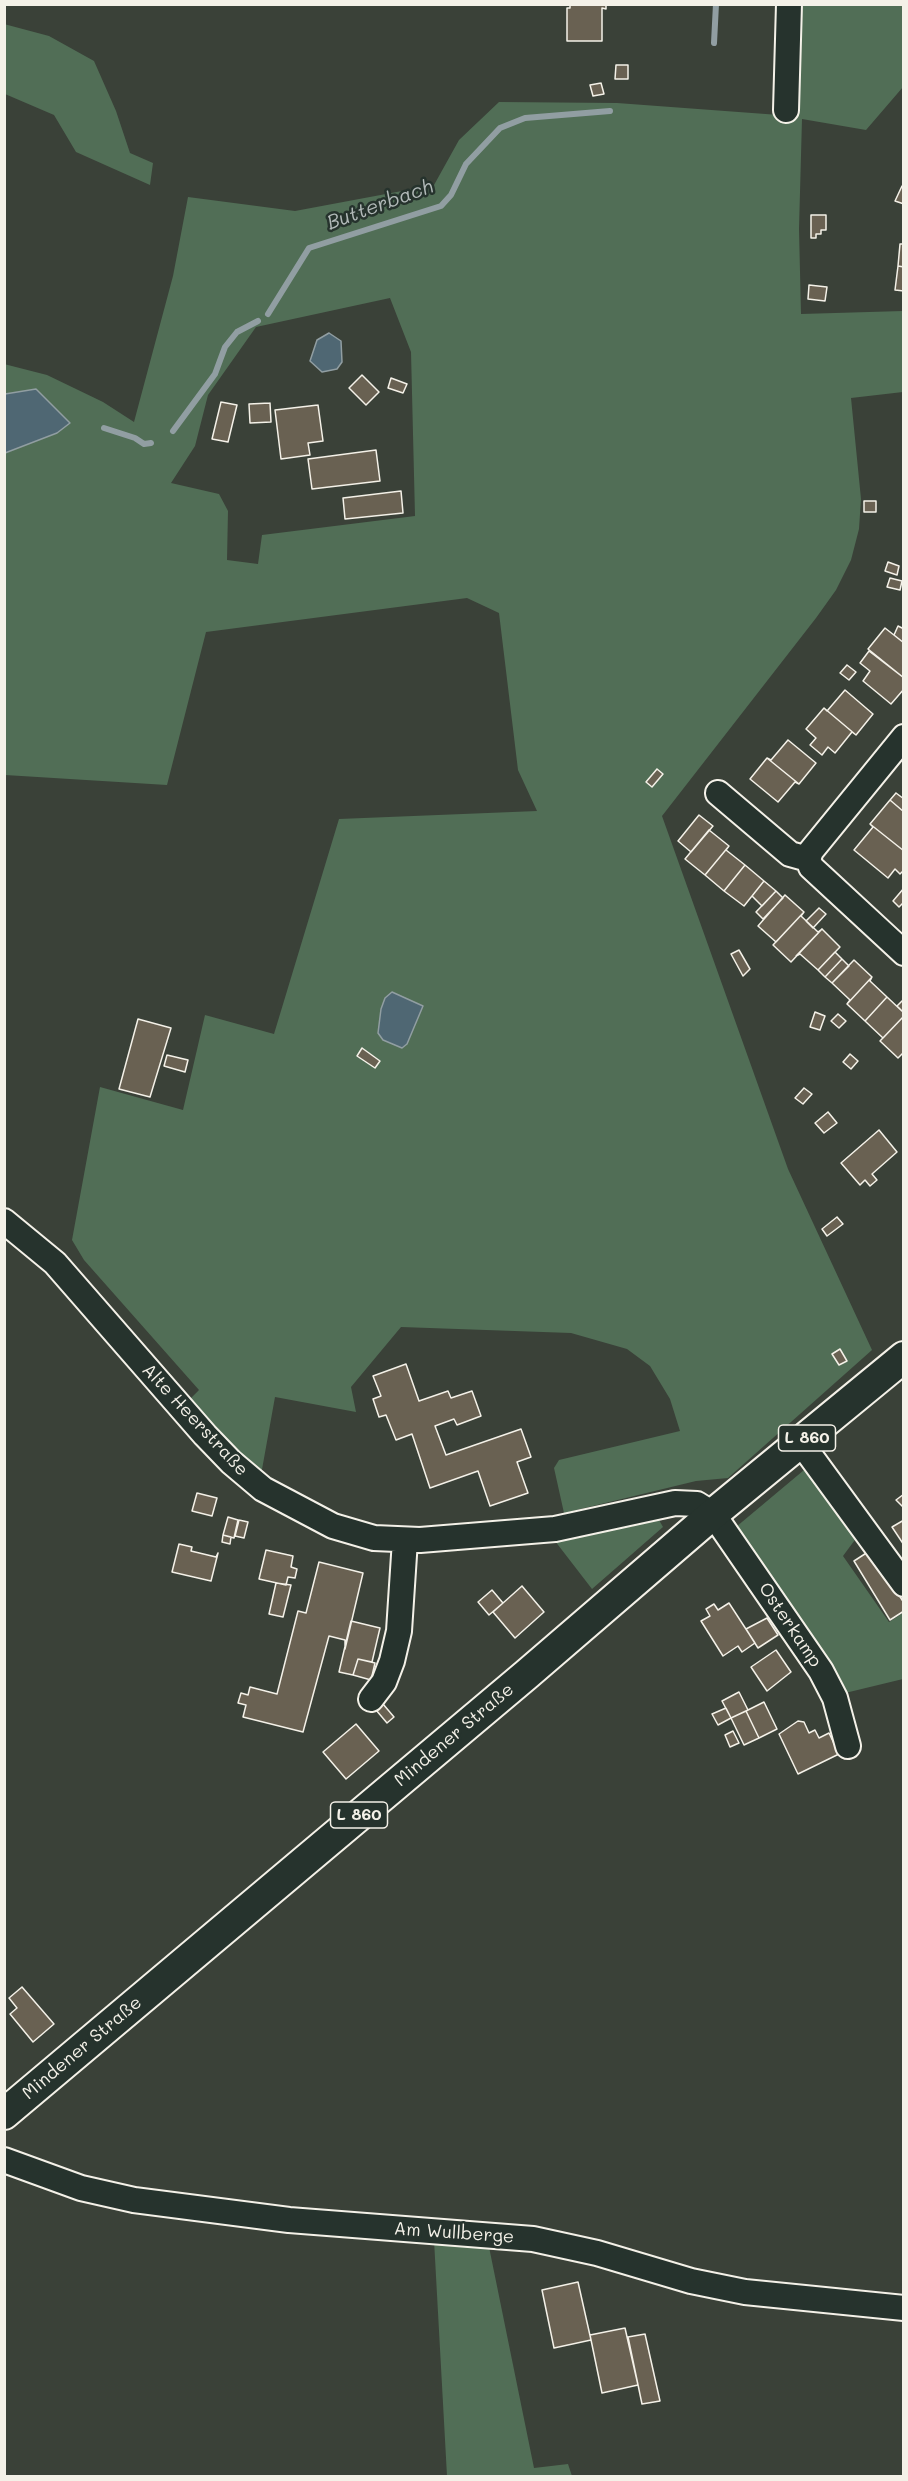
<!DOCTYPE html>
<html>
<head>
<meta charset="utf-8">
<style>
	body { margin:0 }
	#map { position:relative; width:908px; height:2481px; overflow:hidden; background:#3a4138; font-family:Mali,sans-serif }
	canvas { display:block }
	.frame { position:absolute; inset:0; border:6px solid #f4f1e8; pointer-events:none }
</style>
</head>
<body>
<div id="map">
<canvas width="908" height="2481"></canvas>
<div class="frame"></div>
</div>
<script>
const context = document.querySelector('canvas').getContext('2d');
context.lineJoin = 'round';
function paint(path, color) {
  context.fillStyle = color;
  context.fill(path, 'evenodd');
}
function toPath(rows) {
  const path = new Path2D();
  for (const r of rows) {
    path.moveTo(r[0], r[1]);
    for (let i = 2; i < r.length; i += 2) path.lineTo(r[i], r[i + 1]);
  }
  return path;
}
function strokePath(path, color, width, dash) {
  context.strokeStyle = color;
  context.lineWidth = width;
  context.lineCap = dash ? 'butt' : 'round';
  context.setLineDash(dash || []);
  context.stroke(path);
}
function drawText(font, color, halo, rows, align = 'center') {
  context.font = font + ' Mali,sans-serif';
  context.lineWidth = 5;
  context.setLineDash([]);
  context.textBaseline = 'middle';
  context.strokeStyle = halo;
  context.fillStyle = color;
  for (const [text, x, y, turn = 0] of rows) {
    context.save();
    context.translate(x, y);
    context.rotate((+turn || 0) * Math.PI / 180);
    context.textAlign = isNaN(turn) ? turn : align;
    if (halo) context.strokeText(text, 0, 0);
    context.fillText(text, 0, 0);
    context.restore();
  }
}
paint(toPath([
	[782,5,903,5,903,87,866,130,802,119,799,229,801,314,903,311,903,392,851,398,861,499,859,529,851,560,836,590,816,618,662,816,788,1169,872,1350,728,1478,696,1481,564,1513,554,1468,559,1460,680,1431,670,1399,650,1366,627,1349,571,1333,401,1327,351,1387,356,1412,275,1397,261,1475,189,1400,199,1390,84,1260,72,1240,100,1087,183,1110,205,1015,274,1034,339,819,537,811,518,770,499,613,467,598,206,632,167,785,5,775,5,453,57,433,36,389,5,394,4,364,47,375,103,402,134,422,173,276,188,197,295,211,434,185,459,140,499,102,617,103,779,115],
	[390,298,411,352,415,516,262,535,258,564,227,560,228,511,219,494,171,483,195,446,208,395,256,327],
	[4,24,49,36,94,61,116,111,130,153,153,163,150,185,76,152,54,115,5,94],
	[810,1465,860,1533,843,1556,889,1622,903,1613,903,1679,841,1694,736,1527],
	[659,1520,663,1527,592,1589,555,1541],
	[434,2240,488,2242,534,2468,568,2464,572,2476,447,2476]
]), '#516e56');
const water = toPath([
	[329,333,341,341,342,362,337,369,322,372,310,361,317,340,329,333],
	[36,389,70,423,57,433,5,453,5,394,36,389],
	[392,992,423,1006,407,1044,402,1048,383,1040,378,1033,381,1009,385,998,392,992]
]);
paint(water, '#4f6773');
strokePath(water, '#919ea2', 1.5);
strokePath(toPath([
	[714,43,716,4],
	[268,314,309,248,441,206,451,195,466,164,500,128,525,118,610,111],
	[104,428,135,438,144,444,151,443],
	[173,431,215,374,225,347,237,332,258,321]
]), '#919ea2', 6);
const building = toPath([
	[570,4,606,4,606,9,602,8,602,41,567,41,567,8,570,8,570,4],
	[616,65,628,65,628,79,615,79,616,65],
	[601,83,604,94,593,96,590,85,601,83],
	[902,186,904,187,904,204,895,201,902,186],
	[811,215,826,215,826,230,821,230,821,234,816,234,816,238,811,238,811,215],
	[900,244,904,244,904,267,898,266,900,244],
	[898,266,904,267,904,291,895,290,898,266],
	[809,285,827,287,825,301,808,299,809,285],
	[362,375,379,392,366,405,349,388,362,375],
	[391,378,407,384,403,393,388,388,391,378],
	[221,402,237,405,228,442,212,439,221,402],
	[270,403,271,422,250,423,249,404,270,403],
	[318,405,323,441,308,443,310,455,281,459,275,410,318,405],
	[376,450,380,481,312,489,308,459,376,450],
	[401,491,403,513,345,519,343,498,401,491],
	[864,501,876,501,876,512,864,512,864,501],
	[888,562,899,566,897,575,885,571,888,562],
	[890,578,902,581,900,590,887,587,890,578],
	[898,626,904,629,904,643,894,635,898,626],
	[885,628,904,643,904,678,868,649,885,628],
	[869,651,904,678,904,689,891,704,863,681,870,671,860,663,869,651],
	[847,665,856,672,849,680,840,673,847,665],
	[845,690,873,714,856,735,824,708,827,711,845,690],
	[824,708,856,735,852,732,835,753,828,747,822,755,810,745,816,738,806,729,824,708],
	[788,740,816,763,799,784,767,758,771,760,788,740],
	[767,758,799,784,795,782,778,802,750,779,767,758],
	[657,769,663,774,652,787,646,782,657,769],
	[896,793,904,799,904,812,890,800,896,793],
	[890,800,904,812,904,851,870,824,890,800],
	[699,815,713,826,691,852,678,841,699,815],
	[870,824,904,851,904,870,900,874,895,869,888,878,854,850,873,827,870,824],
	[709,830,729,846,705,875,685,859,709,830],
	[729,846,726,850,745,865,724,891,705,875,729,846],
	[745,865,764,881,744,906,724,891,745,865],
	[764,881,776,891,762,906,752,896,764,881],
	[904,888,904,902,899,907,893,901,904,888],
	[776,891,783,898,763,919,756,912,776,891],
	[785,895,804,912,776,942,758,926,785,895],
	[819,908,826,914,813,928,806,921,819,908],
	[804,912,801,916,818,932,822,929,791,962,773,945,804,912],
	[822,929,840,947,818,970,800,954,796,956,822,929],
	[739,950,750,969,743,976,731,954,739,950],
	[835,952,842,959,825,977,818,970,835,952],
	[842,959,849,966,832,983,825,977,842,959],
	[854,960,872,977,847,1004,850,1000,832,983,854,960],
	[872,977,870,981,887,997,865,1021,847,1004,872,977],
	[887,997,904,1013,904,1016,883,1038,865,1021,887,997],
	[904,999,904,1013,897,1006,904,999],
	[815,1012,825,1016,820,1030,810,1027,815,1012],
	[838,1014,846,1021,839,1028,831,1021,838,1014],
	[904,1016,904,1052,898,1058,880,1041,904,1016],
	[138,1019,171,1028,150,1097,119,1089,138,1019],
	[362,1048,380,1061,375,1068,357,1056,362,1048],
	[850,1054,858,1061,851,1069,843,1062,850,1054],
	[167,1055,188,1060,185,1072,164,1066,167,1055],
	[804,1088,812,1094,803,1104,795,1098,804,1088],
	[828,1112,837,1123,824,1133,815,1123,828,1112],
	[879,1130,897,1152,872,1174,877,1180,870,1186,865,1180,860,1185,841,1163,879,1130],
	[837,1217,843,1224,827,1236,822,1229,837,1217],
	[840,1349,847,1361,839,1365,832,1354,840,1349],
	[406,1364,419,1401,448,1391,451,1398,472,1391,481,1416,457,1425,454,1419,435,1426,446,1455,521,1429,531,1457,517,1462,528,1493,490,1506,478,1471,430,1488,412,1434,396,1440,386,1415,379,1417,373,1399,381,1396,373,1376,406,1364],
	[197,1493,217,1498,212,1516,192,1511,197,1493],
	[904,1494,904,1508,896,1500,904,1494],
	[228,1517,238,1520,234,1538,223,1535,228,1517],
	[239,1520,248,1522,244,1538,235,1536,239,1520],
	[904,1520,904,1545,892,1527,904,1520],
	[223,1535,231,1537,230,1544,222,1542,223,1535],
	[179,1544,192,1547,191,1551,216,1557,218,1553,211,1581,172,1572,179,1544],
	[266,1550,293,1556,291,1567,297,1569,295,1578,288,1577,286,1585,259,1579,266,1550],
	[871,1550,904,1603,904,1611,890,1620,854,1561,871,1550],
	[319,1562,363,1573,345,1649,345,1640,329,1636,303,1732,243,1717,246,1705,238,1703,241,1693,248,1695,250,1687,277,1694,298,1611,306,1613,319,1562],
	[276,1583,291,1585,283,1617,269,1614,276,1583],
	[522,1586,544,1612,515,1638,493,1612,522,1586],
	[492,1590,503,1603,489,1615,478,1602,492,1590],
	[729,1603,755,1643,742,1652,738,1646,723,1656,701,1621,710,1616,706,1609,714,1604,718,1610,729,1603],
	[767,1618,778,1635,758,1648,746,1629,767,1618],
	[351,1621,380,1628,372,1662,358,1659,353,1675,339,1672,351,1621],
	[776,1650,791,1672,767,1691,751,1667,776,1650],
	[358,1659,375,1663,371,1680,353,1675,358,1659],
	[739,1692,748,1710,731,1718,722,1701,739,1692],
	[764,1702,777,1729,759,1738,746,1711,764,1702],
	[383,1704,394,1717,387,1723,376,1710,383,1704],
	[726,1708,731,1718,718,1725,712,1714,726,1708],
	[746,1711,759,1738,744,1745,731,1718,746,1711],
	[798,1721,804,1722,809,1733,815,1730,819,1738,829,1733,839,1754,798,1774,779,1734,798,1721],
	[356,1724,379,1751,346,1779,323,1752,356,1724],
	[733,1731,739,1743,730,1747,725,1735,733,1731],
	[22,1987,54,2024,33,2042,10,2014,17,2008,9,1998,22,1987],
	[578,2282,591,2340,554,2348,542,2290,578,2282],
	[625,2328,638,2385,602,2393,590,2335,625,2328],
	[645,2334,660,2401,642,2404,628,2337,645,2334]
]);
paint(building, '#696152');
strokePath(building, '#f4f1e8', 1.5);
const minor = toPath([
	[786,110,789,4],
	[904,737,811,851,808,859,811,867,904,953],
	[718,793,790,854,808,859],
	[4,1221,55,1263,205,1435,231,1462,263,1489,333,1526,374,1538,420,1540,555,1529,675,1503,697,1504,713,1514,821,1671,835,1698,848,1746],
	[801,1443,904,1584],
	[371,1699,384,1682,392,1661,399,1631,405,1540],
	[4,2160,81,2188,134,2200,289,2220,533,2239,597,2253,691,2281,745,2292,904,2308]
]);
const major = toPath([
	[4,2114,526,1675,713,1514,904,1357]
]);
strokePath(minor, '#f4f1e8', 28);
strokePath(major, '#f4f1e8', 34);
strokePath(minor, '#26332d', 24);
strokePath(major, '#26332d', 30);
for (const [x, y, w] of [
	[807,1438,57],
	[359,1815,57]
]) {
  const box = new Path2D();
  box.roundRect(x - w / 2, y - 13, w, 26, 4.5);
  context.fillStyle = '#26332d';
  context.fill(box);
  strokePath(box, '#f4f1e8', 1.5);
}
drawText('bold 16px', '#f4f1e8', null, [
	["L 860",807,1438],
	["L 860",359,1815]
]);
drawText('18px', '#f4f1e8', '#26332d', [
	["Alte Heerstraße",195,1420,47],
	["Osterkamp",790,1625,56],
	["Mindener Straße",454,1735,-40],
	["Mindener Straße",82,2048,-40],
	["Am Wullberge",454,2233,4]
]);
drawText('italic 20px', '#b2bab9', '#26332d', [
	["Butterbach",380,205,-20]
]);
</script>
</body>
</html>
